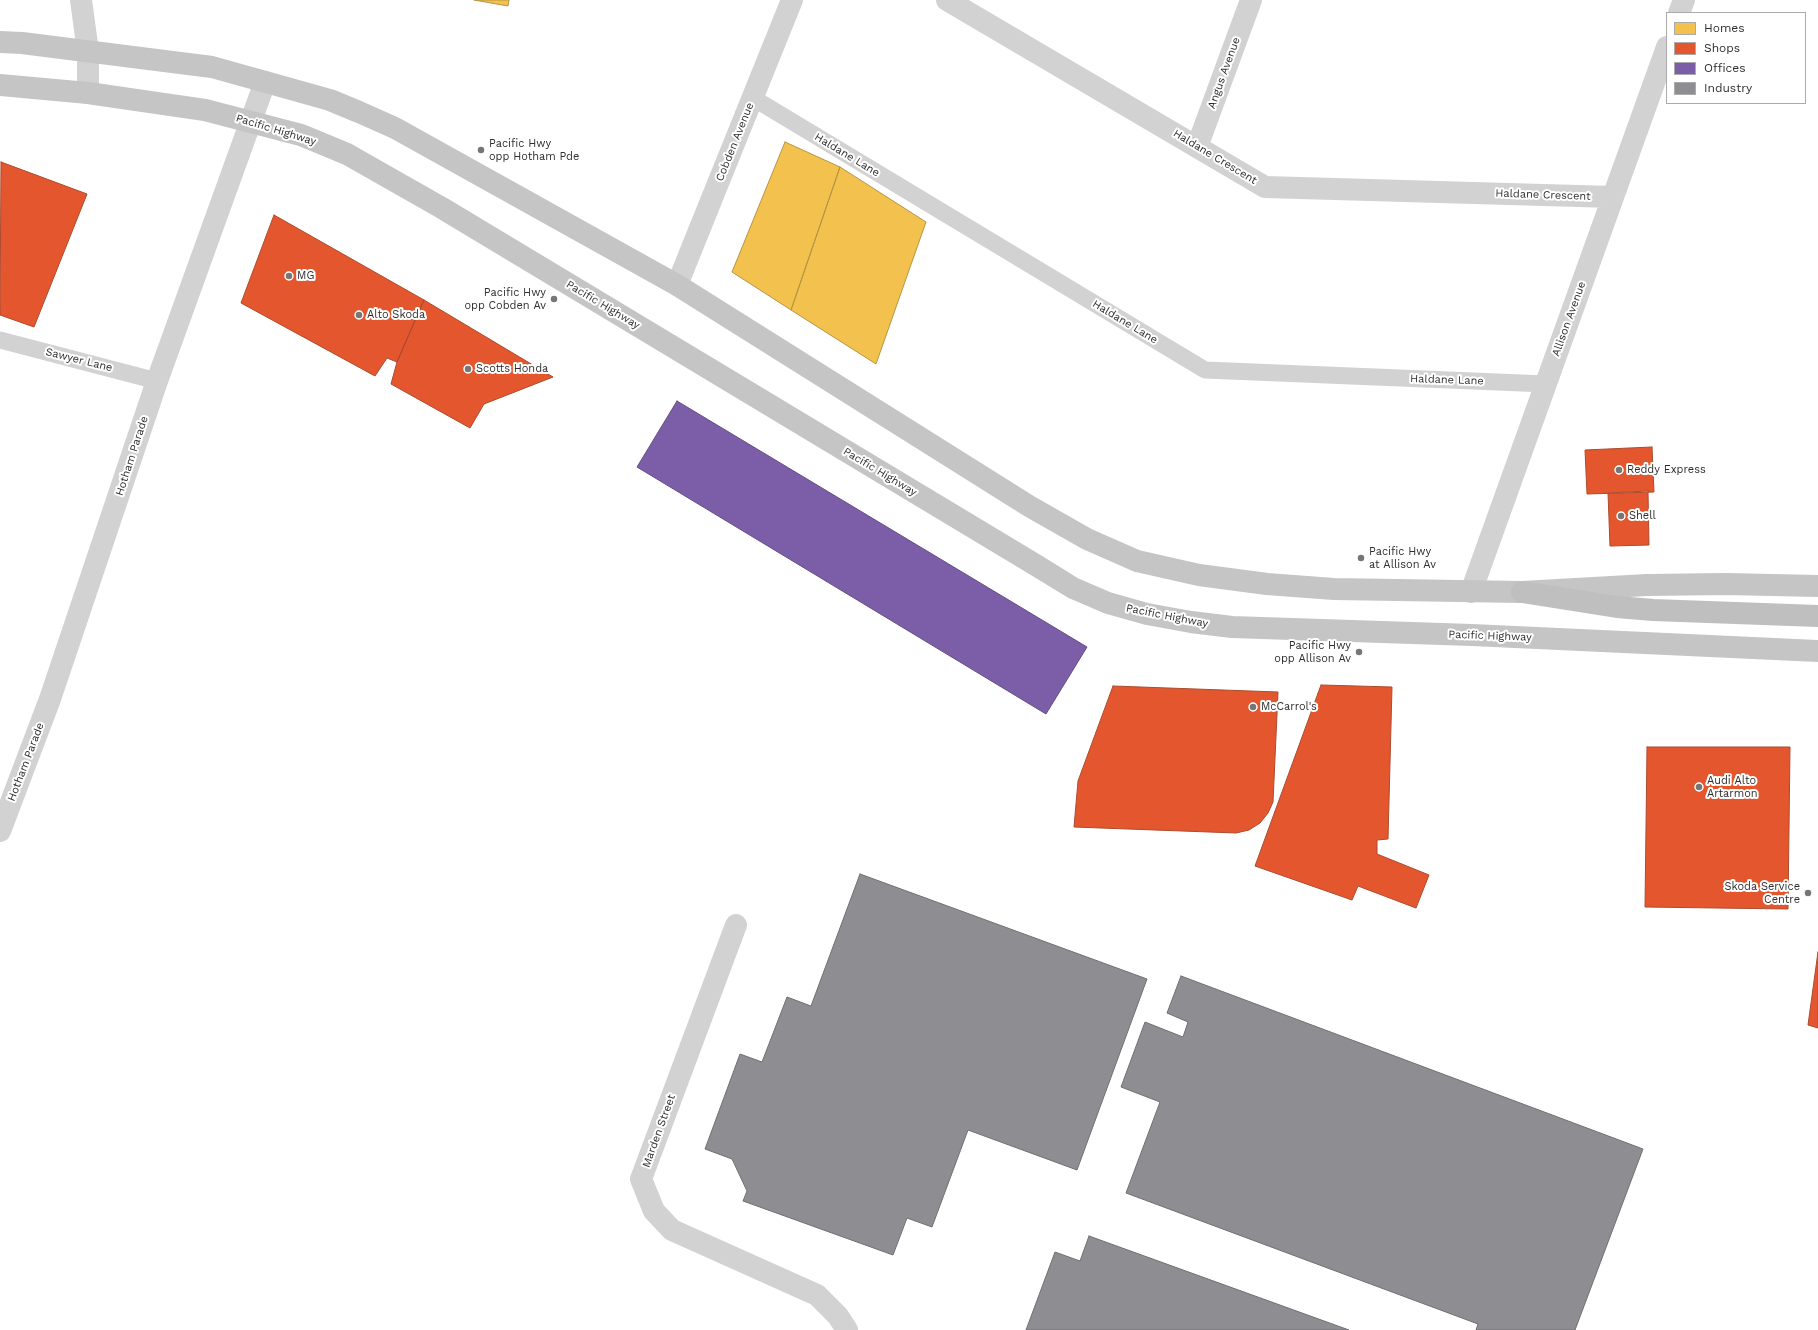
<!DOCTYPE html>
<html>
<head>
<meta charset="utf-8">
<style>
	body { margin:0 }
	#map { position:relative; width:1818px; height:1330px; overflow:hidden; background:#fff; font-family:"Work Sans",sans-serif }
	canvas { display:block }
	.legend { position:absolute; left:1666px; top:12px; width:140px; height:92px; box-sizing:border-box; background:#fff; border:1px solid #ababab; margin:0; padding:5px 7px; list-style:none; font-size:12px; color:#2d2d2d }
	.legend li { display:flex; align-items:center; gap:8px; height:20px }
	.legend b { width:20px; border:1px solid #ababab }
</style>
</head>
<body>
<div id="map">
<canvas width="1818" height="1330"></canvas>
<ul class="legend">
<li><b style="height:11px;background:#f2c14e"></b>Homes</li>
<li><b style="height:11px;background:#e4572e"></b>Shops</li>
<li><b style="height:11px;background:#7b5ea7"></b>Offices</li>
<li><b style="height:11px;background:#8d8d92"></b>Industry</li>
</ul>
</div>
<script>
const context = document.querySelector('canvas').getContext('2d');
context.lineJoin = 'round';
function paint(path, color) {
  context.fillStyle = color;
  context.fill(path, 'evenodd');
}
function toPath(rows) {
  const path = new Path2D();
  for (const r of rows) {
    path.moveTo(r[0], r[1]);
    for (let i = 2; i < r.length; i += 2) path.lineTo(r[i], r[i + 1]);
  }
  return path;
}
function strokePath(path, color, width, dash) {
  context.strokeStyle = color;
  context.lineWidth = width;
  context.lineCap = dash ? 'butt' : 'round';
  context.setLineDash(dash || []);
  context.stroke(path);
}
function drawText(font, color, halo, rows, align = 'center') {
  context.font = font + ' "Work Sans",sans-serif';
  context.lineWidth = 4;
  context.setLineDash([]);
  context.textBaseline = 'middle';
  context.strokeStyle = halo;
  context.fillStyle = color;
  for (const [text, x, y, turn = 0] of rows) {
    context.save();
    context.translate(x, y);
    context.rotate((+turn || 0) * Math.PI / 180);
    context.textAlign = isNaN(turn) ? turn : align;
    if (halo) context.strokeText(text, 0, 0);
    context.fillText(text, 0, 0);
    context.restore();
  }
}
const homes = toPath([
	[474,0,509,0,508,6,474,0],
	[785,142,840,167,791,310,732,272,785,142],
	[840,167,926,222,876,364,791,310,840,167]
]);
paint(homes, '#f2c14e');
strokePath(homes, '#b79544', 1);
const shops = toPath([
	[1,162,87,194,34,327,0,315,1,162],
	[274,215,424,300,397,362,387,358,375,376,241,303,274,215],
	[424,300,553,377,484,404,470,428,391,384,397,362,424,300],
	[1652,447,1654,492,1587,494,1585,450,1652,447],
	[1648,491,1649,545,1610,546,1608,493,1648,491],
	[1321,685,1392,687,1388,839,1377,840,1377,854,1429,875,1416,908,1358,886,1352,900,1255,866,1321,685],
	[1113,686,1278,692,1273,802,1268,813,1260,823,1249,830,1236,833,1074,827,1078,781,1113,686],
	[1647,747,1790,747,1788,909,1645,907,1647,747],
	[1818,952,1818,1028,1808,1025,1818,952]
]);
paint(shops, '#e4572e');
strokePath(shops, '#ad4a2e', 1);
const offices = toPath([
	[677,401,1087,647,1046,714,637,467,677,401]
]);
paint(offices, '#7b5ea7');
strokePath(offices, '#644f82', 1);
const industry = toPath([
	[860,874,1147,979,1077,1170,968,1130,932,1227,907,1218,893,1255,743,1201,747,1191,732,1159,705,1149,740,1054,762,1062,787,997,811,1006,860,874],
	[1181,976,1643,1149,1575,1330,1476,1330,1478,1324,1126,1193,1160,1102,1121,1087,1145,1022,1183,1037,1188,1022,1167,1013,1181,976],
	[1089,1236,1349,1330,1026,1330,1055,1252,1080,1261,1089,1236]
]);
paint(industry, '#8d8d92');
strokePath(industry, '#707074', 1);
strokePath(toPath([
	[753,98,1205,370,1546,384],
	[0,340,157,381]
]), '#d2d2d2', 17);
strokePath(toPath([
	[81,0,88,52,88,93],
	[947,0,1265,187,1613,197],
	[1679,13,1684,0],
	[1197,147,1251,0],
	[677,285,792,0],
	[1471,592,1667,47],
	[0,831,50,699,157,381,265,82],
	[736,925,641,1179,654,1211,672,1230,817,1295,838,1316,847,1330]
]), '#d2d2d2', 22);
strokePath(toPath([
	[0,42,22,43,212,67,330,100,359,112,395,128,677,285,1029,506,1087,539,1137,561,1199,575,1267,584,1334,589,1522,592,1647,585,1726,584,1818,586],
	[0,85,88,93,205,110,301,135,347,154,442,208,1039,567,1073,588,1108,603,1147,614,1191,622,1232,627,1472,635,1818,651]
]), '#c5c5c5', 22);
strokePath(toPath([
	[1522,592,1617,607,1653,610,1818,616]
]), '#bfbfbf', 22);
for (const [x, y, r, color] of [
	[481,150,4,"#767676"],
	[289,276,4,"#767676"],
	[554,299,4,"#767676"],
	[359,315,4,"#767676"],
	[468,369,4,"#767676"],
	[1619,470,4,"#767676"],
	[1621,516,4,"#767676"],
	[1361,558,4,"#767676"],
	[1359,652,4,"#767676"],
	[1253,707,4,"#767676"],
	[1699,787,4,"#767676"],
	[1808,893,4,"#767676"]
]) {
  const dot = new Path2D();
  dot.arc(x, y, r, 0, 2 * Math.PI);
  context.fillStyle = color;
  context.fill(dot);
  strokePath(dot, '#fff', 1.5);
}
drawText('11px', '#2d2d2d', '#fff', [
	["Angus Avenue",1224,73,-70],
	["Pacific Highway",276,130,17],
	["Cobden Avenue",735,142,-68],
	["Haldane Lane",847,155,31],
	["Haldane Crescent",1215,157,31],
	["Haldane Crescent",1543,195,2],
	["Pacific Highway",603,305,31],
	["Allison Avenue",1569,319,-70],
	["Haldane Lane",1125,322,31],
	["Sawyer Lane",79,360,14],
	["Haldane Lane",1447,380,2],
	["Hotham Parade",132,456,-72],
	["Pacific Highway",880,472,31],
	["Pacific Highway",1167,616,11],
	["Pacific Highway",1490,636,2],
	["Hotham Parade",26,762,-69],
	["Marden Street",659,1131,-70]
]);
drawText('11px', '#2d2d2d', '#fff', [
	["Pacific Hwy",489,144],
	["opp Hotham Pde",489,157],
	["MG",297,276],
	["Pacific Hwy",546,293,"right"],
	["opp Cobden Av",546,306,"right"],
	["Alto Skoda",367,315],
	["Scotts Honda",476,369],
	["Reddy Express",1627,470],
	["Shell",1629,516],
	["Pacific Hwy",1369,552],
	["at Allison Av",1369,565],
	["Pacific Hwy",1351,646,"right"],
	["opp Allison Av",1351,659,"right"],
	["McCarrol's",1261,707],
	["Audi Alto",1707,781],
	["Artarmon",1707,794],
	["Skoda Service",1800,887,"right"],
	["Centre",1800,900,"right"]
], 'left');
</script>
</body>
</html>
